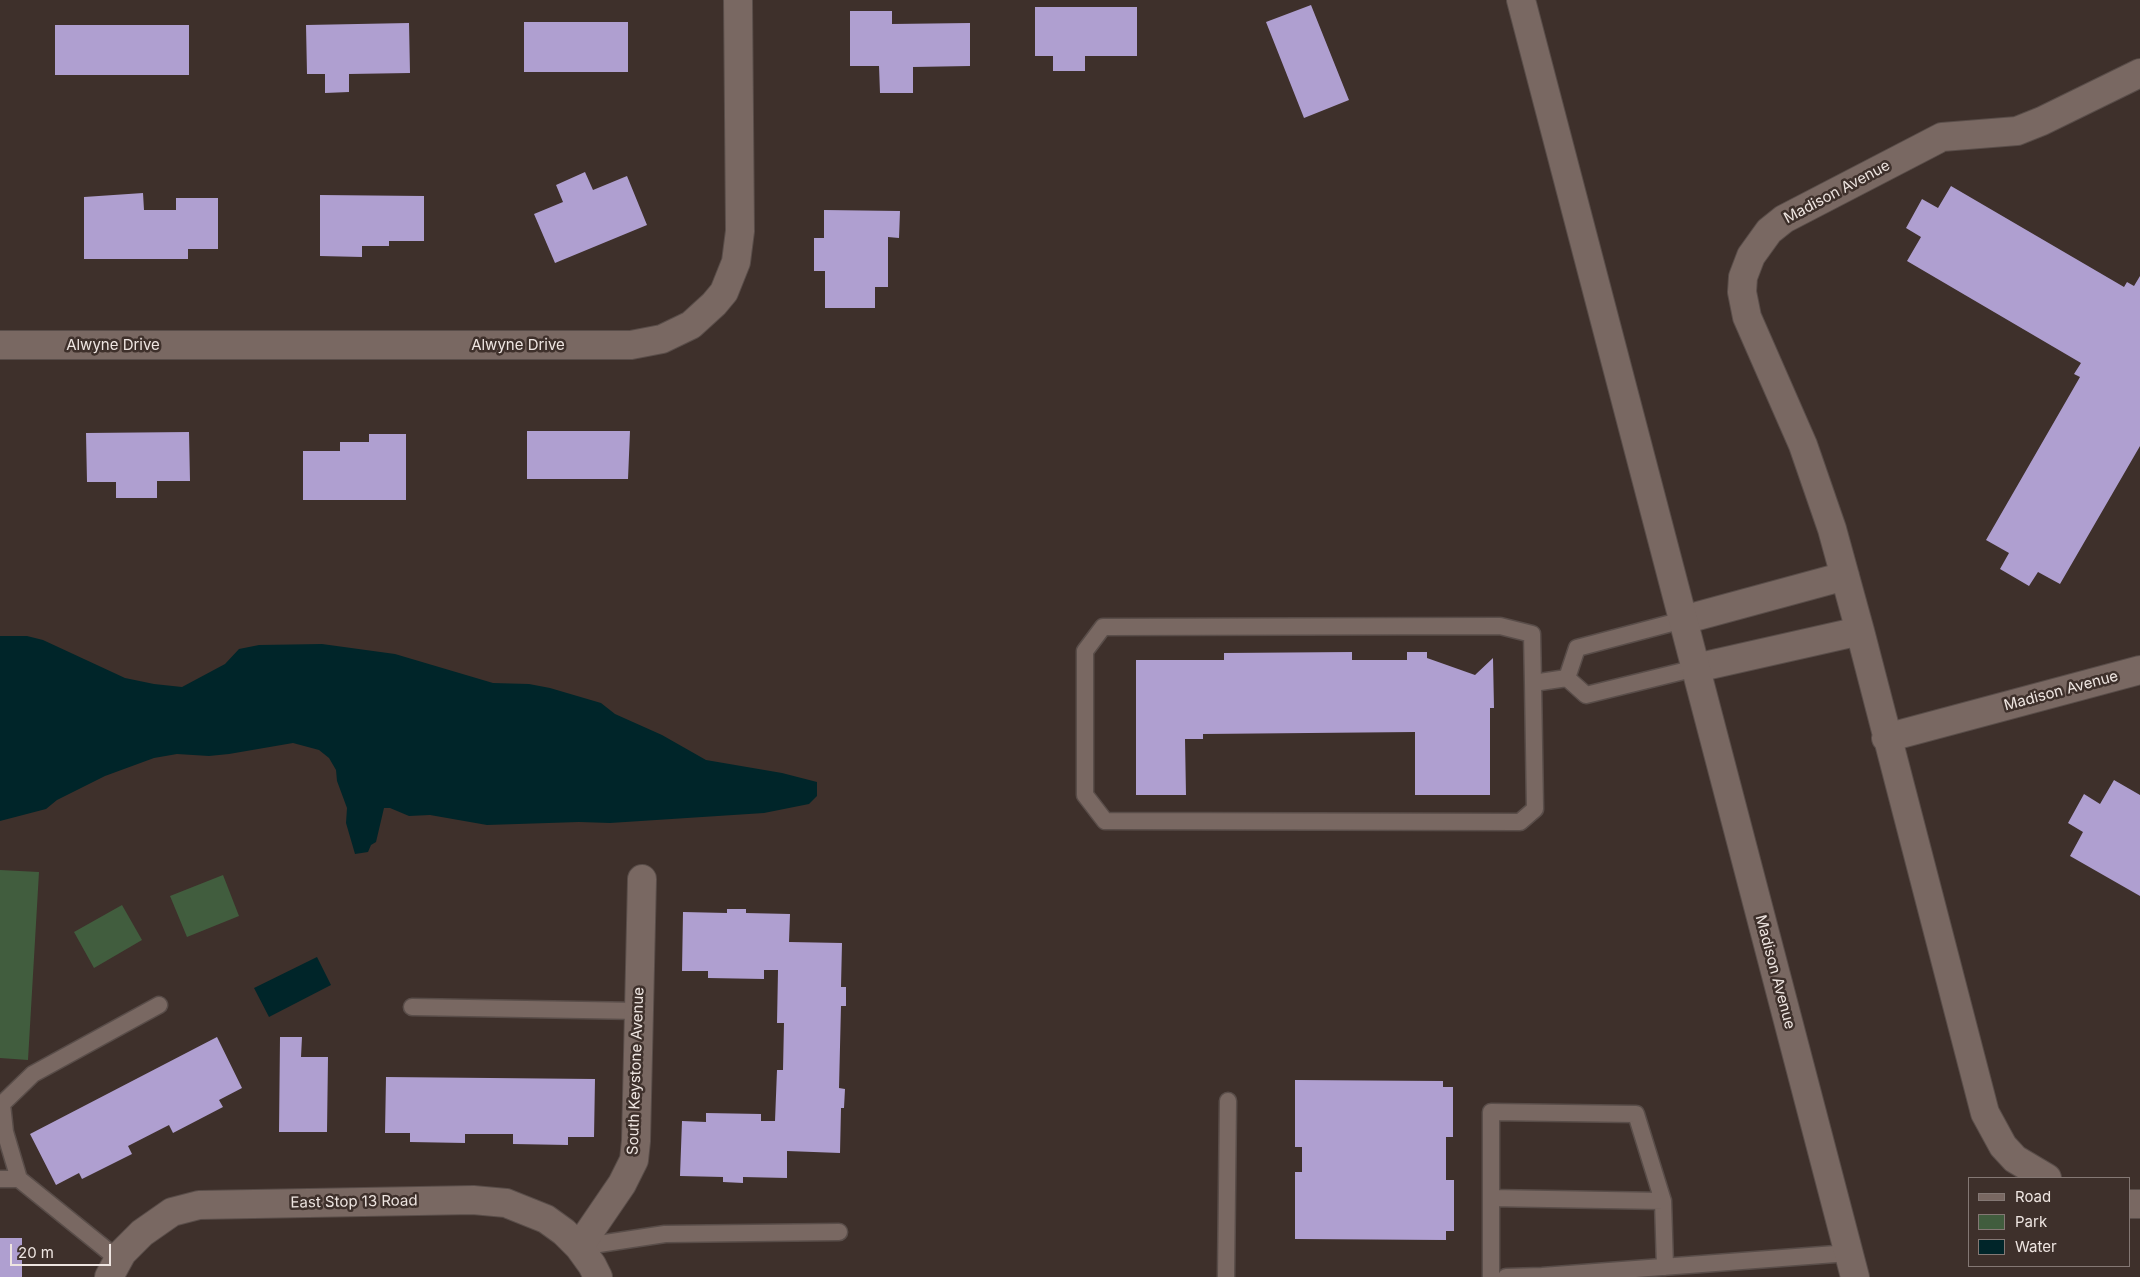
<!DOCTYPE html>
<html>
<head>
<meta charset="utf-8">
<style>
	body { margin:0 }
	#map { position:relative; width:2140px; height:1277px; overflow:hidden; background:#3e302b; font-family:Inter,sans-serif }
	canvas { display:block }
	.legend { position:absolute; left:1968px; top:1177px; width:162px; height:90px; box-sizing:border-box; background:#3e302b; border:1px solid #847874; margin:0; padding:6px 9px; list-style:none; font-size:15px; color:#eee5e1 }
	.legend li { display:flex; align-items:center; gap:10px; height:25px }
	.legend b { width:25px; border:1px solid #847874 }
	.scale { position:absolute; left:10px; top:1244px; width:101px; height:22px; box-sizing:border-box; border:2px solid #eee5e1; border-top:0; padding-left:6px; font-size:15px; line-height:18px; white-space:nowrap; color:#eee5e1; -webkit-text-stroke:4px #3e302b; paint-order:stroke }
</style>
</head>
<body>
<div id="map">
<canvas width="2140" height="1277"></canvas>
<ul class="legend">
<li><b style="height:6px;background:#796862"></b>Road</li>
<li><b style="height:14px;background:#415d3e"></b>Park</li>
<li><b style="height:14px;background:#002529"></b>Water</li>
</ul>
<div class="scale">20 m</div>
</div>
<script>
const context = document.querySelector('canvas').getContext('2d');
context.lineJoin = 'round';
function paint(path, color) {
  context.fillStyle = color;
  context.fill(path, 'evenodd');
}
function toPath(rows) {
  const path = new Path2D();
  for (const r of rows) {
    path.moveTo(r[0], r[1]);
    for (let i = 2; i < r.length; i += 2) path.lineTo(r[i], r[i + 1]);
  }
  return path;
}
function strokePath(path, color, width, dash) {
  context.strokeStyle = color;
  context.lineWidth = width;
  context.lineCap = dash ? 'butt' : 'round';
  context.setLineDash(dash || []);
  context.stroke(path);
}
function drawText(font, color, halo, rows, align = 'center') {
  context.font = font + ' Inter,sans-serif';
  context.lineWidth = 5;
  context.setLineDash([]);
  context.textBaseline = 'middle';
  context.strokeStyle = halo;
  context.fillStyle = color;
  for (const [text, x, y, turn = 0] of rows) {
    context.save();
    context.translate(x, y);
    context.rotate((+turn || 0) * Math.PI / 180);
    context.textAlign = isNaN(turn) ? turn : align;
    if (halo) context.strokeText(text, 0, 0);
    context.fillText(text, 0, 0);
    context.restore();
  }
}
paint(toPath([
	[0,870,39,872,28,1060,0,1058],
	[223,875,239,916,187,937,170,896],
	[122,905,142,940,94,968,74,932]
]), '#415d3e');
paint(toPath([
	[0,636,27,636,43,640,125,678,154,684,182,687,225,664,239,649,259,645,322,644,395,654,493,683,529,684,550,688,601,703,615,714,662,735,706,760,782,773,817,782,817,796,809,804,764,813,610,823,579,822,487,825,430,815,409,816,390,808,384,808,376,842,371,845,368,852,355,854,346,823,347,808,337,781,336,770,329,758,319,750,293,743,229,754,209,756,177,754,154,758,105,776,57,800,46,809,0,821],
	[317,957,331,985,269,1017,254,988]
]), '#002529');
paint(toPath([
	[1311,5,1349,100,1304,118,1266,22],
	[1035,7,1137,7,1137,56,1085,56,1085,71,1053,71,1053,56,1035,56],
	[850,11,892,11,892,24,970,23,970,66,913,67,913,93,880,93,879,66,850,66],
	[524,22,628,22,628,72,524,72],
	[409,23,410,73,349,74,349,92,325,93,325,74,307,74,306,25],
	[55,25,189,25,189,75,55,75],
	[585,172,593,190,627,176,647,225,555,263,534,214,563,202,556,185],
	[1951,186,2124,287,2127,282,2134,286,2140,276,2140,446,2060,584,2038,572,2029,586,2000,569,2009,553,1986,540,2080,377,2074,374,2081,363,1907,261,1921,237,1906,228,1922,199,1938,208],
	[143,193,144,210,176,210,176,198,218,198,218,249,188,249,188,259,84,259,84,197],
	[320,195,424,196,424,241,389,241,389,246,362,246,362,257,320,256],
	[824,210,900,211,899,238,888,237,888,287,875,287,875,308,825,308,825,271,814,271,814,238,824,238],
	[527,431,630,431,628,479,527,479],
	[189,432,190,481,157,481,157,498,116,498,116,482,87,482,86,433],
	[369,434,406,434,406,500,303,500,303,451,340,451,340,442,369,442],
	[1352,652,1352,660,1407,660,1407,652,1427,652,1427,658,1475,675,1493,658,1494,708,1490,708,1490,795,1415,795,1415,732,1203,734,1203,739,1185,739,1186,795,1136,795,1136,660,1224,660,1224,653],
	[2114,780,2140,795,2140,896,2070,856,2083,832,2068,823,2084,794,2100,804],
	[727,909,746,909,746,913,790,914,789,942,842,943,841,987,846,987,846,1006,841,1006,839,1088,845,1089,844,1108,841,1108,840,1153,787,1151,787,1178,743,1177,743,1183,723,1182,723,1177,680,1176,682,1121,706,1122,706,1113,761,1114,761,1121,775,1121,777,1070,783,1070,784,1023,777,1023,778,970,764,970,764,979,708,978,708,971,682,971,683,912,727,913],
	[217,1037,242,1088,219,1100,223,1107,173,1133,169,1125,128,1146,132,1154,82,1179,79,1173,56,1185,30,1134],
	[280,1037,302,1037,301,1057,328,1057,327,1132,279,1132],
	[386,1077,595,1079,594,1137,568,1137,568,1145,513,1144,513,1134,465,1134,465,1143,410,1142,410,1133,385,1133],
	[1295,1080,1443,1081,1443,1087,1453,1087,1453,1137,1446,1137,1446,1180,1454,1180,1454,1231,1446,1231,1446,1240,1295,1239,1295,1172,1302,1172,1302,1147,1295,1147],
	[0,1238,22,1238,22,1277,0,1277]
]), '#af9fd0');
const service = toPath([
	[1683,620,1577,648,1567,678,1586,695,1696,668],
	[1533,683,1532,634,1500,626,1103,627,1085,651,1085,795,1105,821,1520,822,1535,809,1533,683,1567,678],
	[412,1007,639,1011],
	[0,1179,19,1179],
	[1491,1198,1663,1201],
	[579,1247,665,1234,839,1232],
	[118,1259,19,1179,5,1132,2,1104,33,1074,159,1005],
	[1226,1277,1228,1101],
	[1491,1277,1491,1112,1636,1114,1663,1201,1665,1267],
	[1506,1277,1542,1276,1849,1253]
]);
const minor = toPath([
	[0,345,631,345,662,339,691,325,714,304,724,292,736,262,740,231,738,0],
	[1683,620,1845,576],
	[1696,668,1860,631],
	[1886,738,2140,670],
	[2047,1178,2015,1159,2003,1146,1985,1113,1860,631,1832,529,1803,445,1747,317,1742,292,1743,277,1751,256,1769,231,1784,219,1942,137,2017,131,2042,121,2140,73],
	[2129,1204,2140,1204],
	[579,1247,622,1184,634,1160,636,1141,642,879],
	[109,1277,122,1253,142,1233,172,1212,199,1205,473,1200,506,1203,546,1219,564,1232,579,1247,592,1265,598,1277]
]);
const secondary = toPath([
	[1521,0,1855,1277]
]);
strokePath(service, '#594d49', 19);
strokePath(minor, '#594d49', 30);
strokePath(secondary, '#594d49', 30);
strokePath(service, '#796862', 16);
strokePath(minor, '#796862', 28);
strokePath(secondary, '#796862', 28);
drawText('15px', '#eee5e1', '#3e302b', [
	["Madison Avenue",1837,192,-28],
	["Alwyne Drive",113,345],
	["Alwyne Drive",518,345],
	["Madison Avenue",2061,691,-15],
	["Madison Avenue",1775,972,75],
	["South Keystone Avenue",636,1071,-88],
	["East Stop 13 Road",354,1202,-1]
]);
</script>
</body>
</html>
